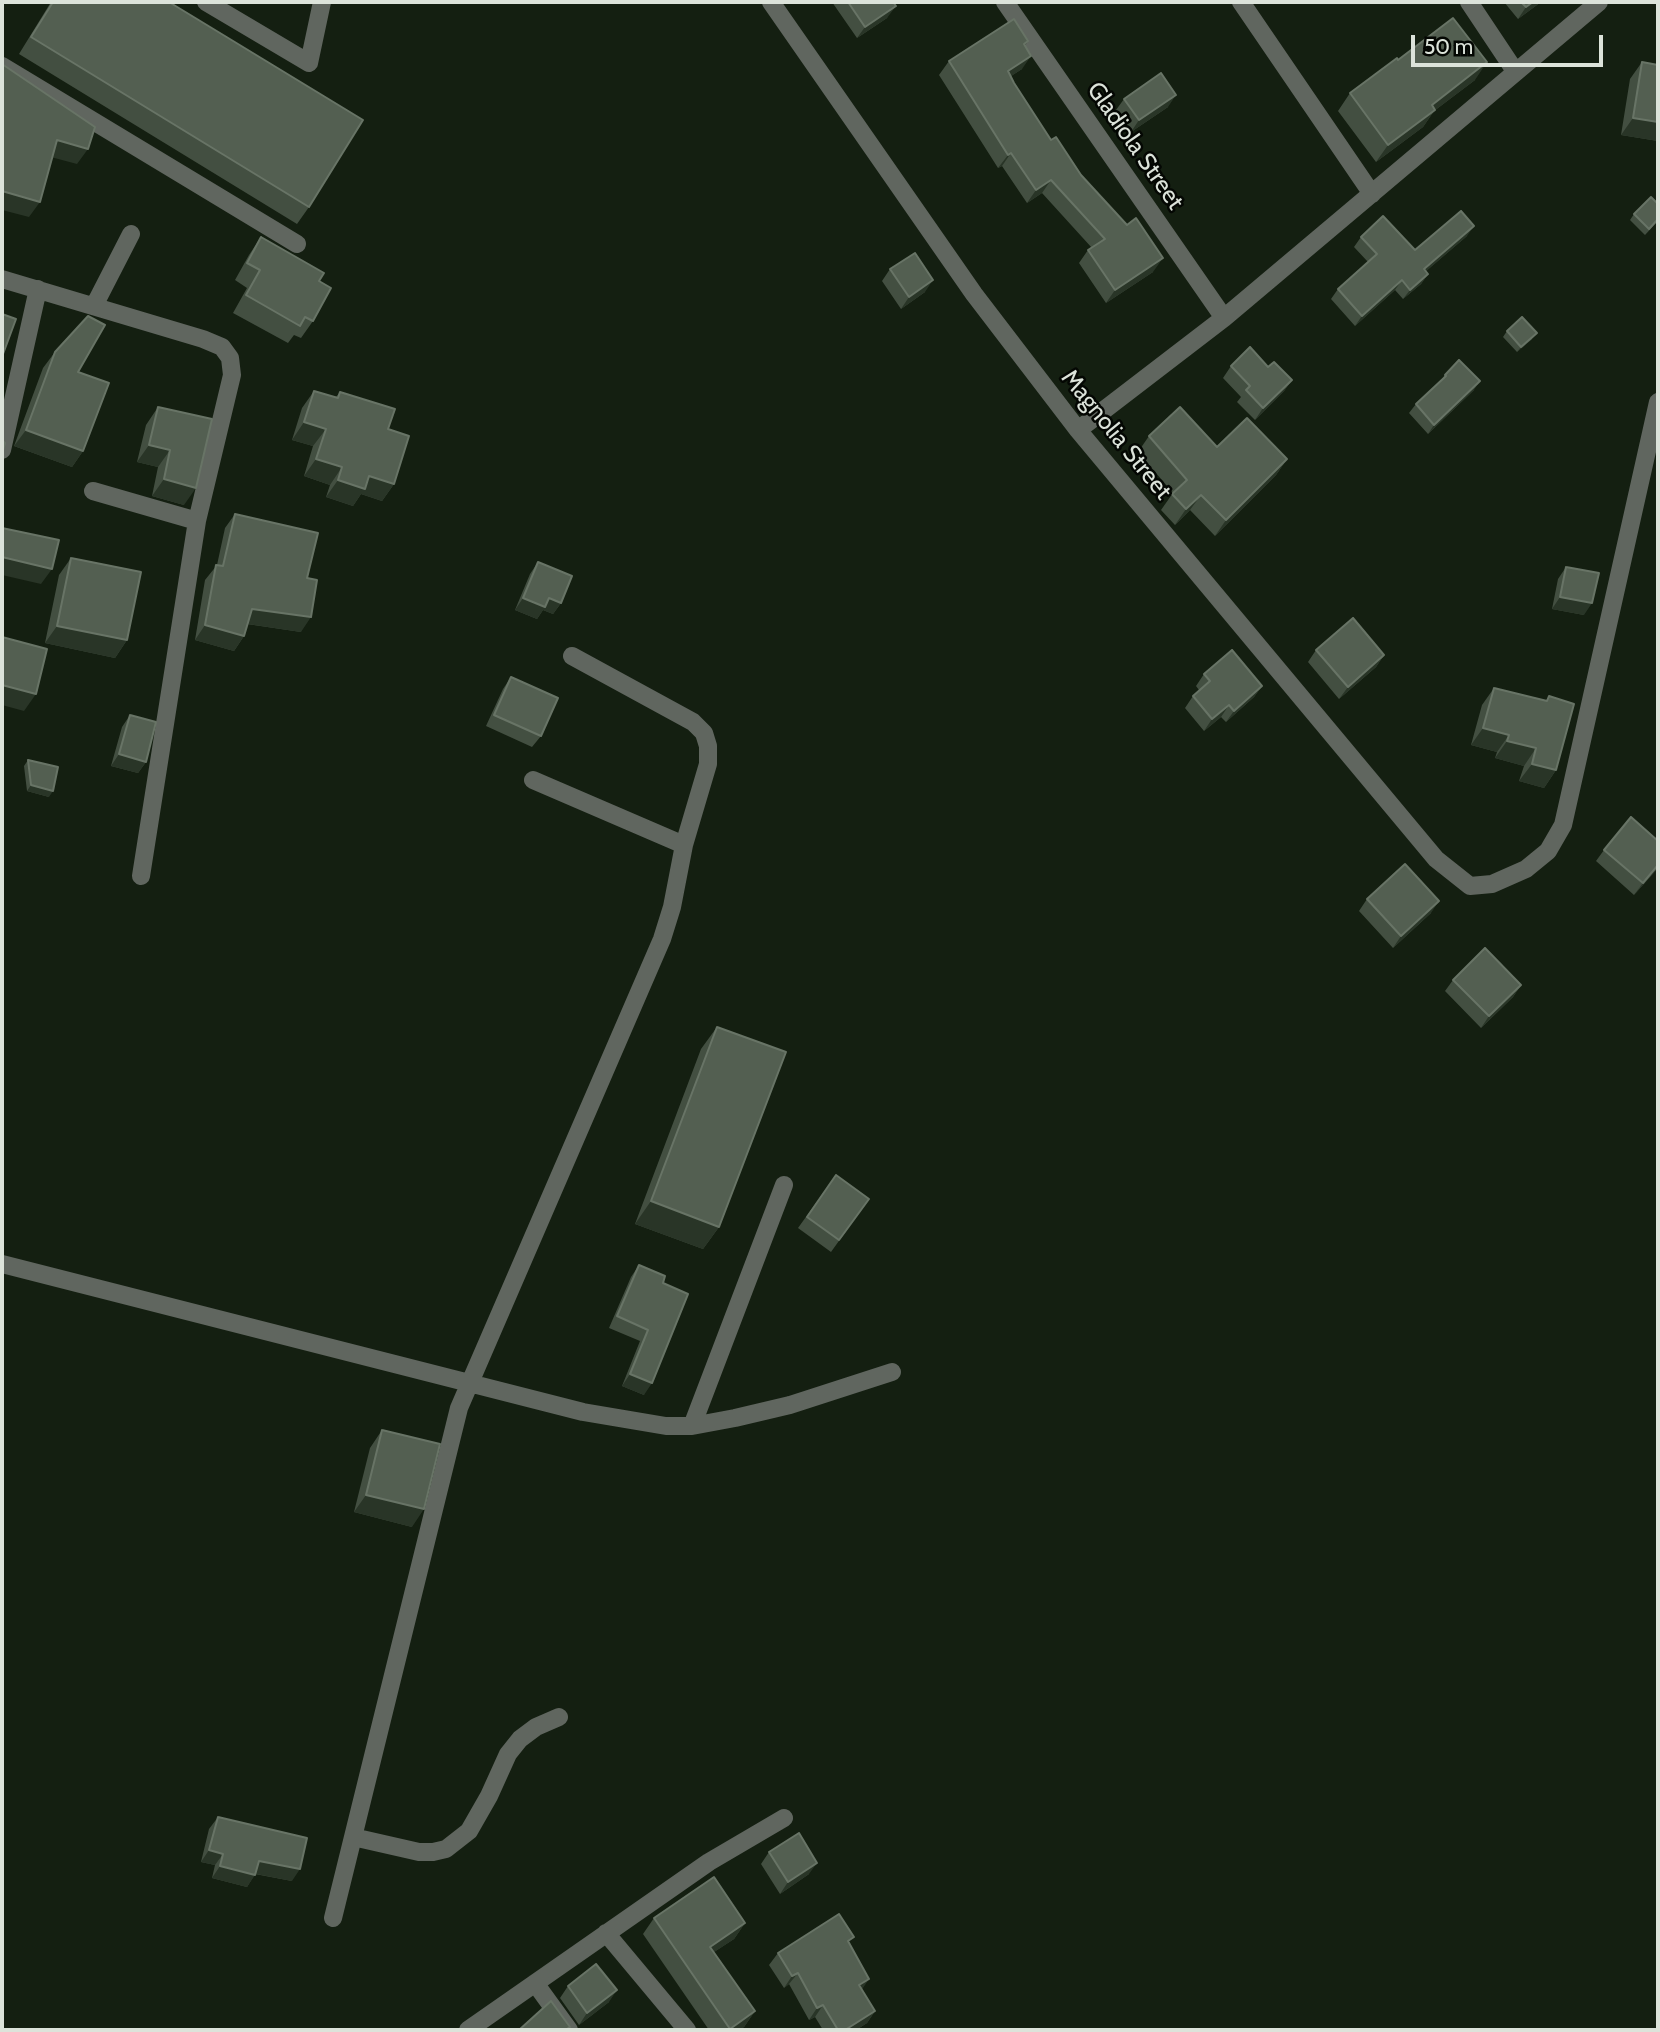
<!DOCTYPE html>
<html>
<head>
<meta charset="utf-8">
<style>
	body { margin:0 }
	#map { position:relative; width:1660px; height:2032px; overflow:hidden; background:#141f11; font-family:Cabin,sans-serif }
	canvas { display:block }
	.frame { position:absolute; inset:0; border:4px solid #dce3da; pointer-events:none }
	.scale { position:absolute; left:1411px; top:35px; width:192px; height:32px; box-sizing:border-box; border:4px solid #dce3da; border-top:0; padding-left:9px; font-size:21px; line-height:24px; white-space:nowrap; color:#dce3da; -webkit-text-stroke:5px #040703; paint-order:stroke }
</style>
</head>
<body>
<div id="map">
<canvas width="1660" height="2032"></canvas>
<div class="frame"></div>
<div class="scale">50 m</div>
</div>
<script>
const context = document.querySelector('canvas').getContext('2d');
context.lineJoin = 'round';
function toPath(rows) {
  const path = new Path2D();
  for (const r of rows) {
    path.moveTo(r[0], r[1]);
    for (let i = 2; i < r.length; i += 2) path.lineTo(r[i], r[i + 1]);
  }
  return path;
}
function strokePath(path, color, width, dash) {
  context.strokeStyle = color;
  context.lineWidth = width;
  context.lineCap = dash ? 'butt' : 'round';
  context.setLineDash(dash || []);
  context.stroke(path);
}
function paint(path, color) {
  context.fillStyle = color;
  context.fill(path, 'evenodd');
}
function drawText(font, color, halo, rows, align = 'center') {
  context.font = font + ' Cabin,sans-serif';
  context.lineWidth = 5;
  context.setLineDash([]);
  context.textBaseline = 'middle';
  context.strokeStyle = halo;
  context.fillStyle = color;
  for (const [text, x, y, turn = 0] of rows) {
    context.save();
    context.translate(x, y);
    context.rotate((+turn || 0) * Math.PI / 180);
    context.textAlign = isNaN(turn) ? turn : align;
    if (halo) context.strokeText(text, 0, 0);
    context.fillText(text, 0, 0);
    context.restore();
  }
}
strokePath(toPath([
	[206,2,309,63,322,2],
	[771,2,974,294,1078,430,1436,859,1470,886,1492,884,1526,869,1548,851,1563,825,1658,402],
	[1005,2,1224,318],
	[1241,2,1372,194],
	[1469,2,1515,71],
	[2,66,297,244],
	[2,279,203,339,222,347,230,358,232,375,197,521,141,876],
	[94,306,131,234],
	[1078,430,1224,318,1599,2],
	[2,450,38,289],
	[93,491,197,521],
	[533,780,684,845],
	[2,1264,583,1412,666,1426,692,1426,735,1418,790,1405,892,1372],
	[692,1426,784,1185],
	[353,1837,419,1852,433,1852,446,1849,469,1831,489,1796,508,1754,520,1739,536,1727,559,1717],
	[333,1918,459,1408,662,939,672,907,684,845,708,764,708,746,704,733,693,722,572,656],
	[606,1933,687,2030],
	[535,1983,569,2030],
	[468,2030,709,1862,784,1818]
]), '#60665f', 18);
paint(toPath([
	[51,2,169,2,309,207,297,224,19,54],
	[832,2,893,2,887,18,857,38],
	[1504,2,1541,2,1518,19],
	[1028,41,1025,46,1022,69,1011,76,1014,83,1051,140,1081,175,1153,272,1106,303,1079,263,1088,250,1092,248,1042,193,1027,203,1002,166,998,168,939,75,949,61],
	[1398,60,1475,80,1434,111,1423,127,1376,162,1338,111,1350,93],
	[1642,62,1658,141,1621,135,1630,79],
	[1124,99,1168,107,1131,132,1116,110],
	[1634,214,1658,221,1645,235,1630,220],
	[1467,236,1426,271,1428,274,1421,284,1403,299,1395,290,1355,326,1331,299,1338,289,1368,262,1354,247,1361,237,1415,250],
	[261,237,319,281,313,321,301,338,294,335,288,343,233,313,247,288,235,280,249,255],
	[890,269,925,292,901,309,882,281],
	[1507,331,1532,339,1517,352,1503,337],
	[55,352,78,372,83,451,72,467,14,446,43,368],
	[1231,366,1268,367,1292,380,1284,391,1255,420,1237,402,1241,397,1223,378],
	[1445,375,1474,390,1428,434,1409,413,1416,404,1439,383],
	[314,391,336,397,340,392,388,429,394,484,382,501,361,494,353,506,326,497,330,485,304,476,313,446,292,440,302,408],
	[158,407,184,505,152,496,158,467,137,462,146,425],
	[1149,436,1217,447,1287,459,1276,475,1215,536,1190,510,1175,525,1161,510,1173,493,1138,452],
	[235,514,307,578,301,632,247,624,244,636,234,651,195,640,205,580,217,565,225,528],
	[71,558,127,640,115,658,45,643,59,575],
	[538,562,561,603,553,614,543,610,537,619,515,610,530,574],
	[1566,567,1584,615,1552,609,1558,579],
	[1316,650,1384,655,1376,667,1339,699,1308,662],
	[1204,674,1262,686,1254,697,1226,722,1221,717,1204,731,1185,708,1193,696,1199,690,1196,686],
	[511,677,541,736,532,747,486,726,503,689],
	[1494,688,1546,701,1549,696,1556,770,1544,788,1519,781,1524,766,1495,758,1497,752,1471,745,1482,705],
	[130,715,146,762,138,773,111,766,122,727],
	[28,760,49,797,27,791,24,766],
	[1604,850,1658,868,1634,895,1596,861],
	[1367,899,1431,913,1393,948,1359,911],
	[1453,980,1521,985,1513,997,1481,1028,1445,991],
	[717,1027,719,1227,703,1249,635,1224,701,1049],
	[836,1175,869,1199,831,1252,798,1228],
	[639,1265,663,1283,644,1395,622,1386,640,1341,609,1328,631,1277],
	[382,1430,412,1527,354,1512,370,1448],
	[218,1817,292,1881,255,1874,247,1887,212,1878,215,1865,201,1862,209,1829],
	[769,1852,809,1874,780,1894,761,1864],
	[654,1918,745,1923,734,1939,714,1952,755,2011,744,2027,739,2030,709,2030,643,1934],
	[849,1944,862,1990,875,2011,867,2023,856,2030,823,2030,815,2017,809,2020,789,1984,784,1988,769,1965,778,1953],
	[568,1986,609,2002,579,2025,560,1998]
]), '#434f41');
paint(toPath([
	[1533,2,1541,2,1518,19,1526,7],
	[896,6,887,18,857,38,865,27],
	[1031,56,1022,69,999,84,1008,71],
	[1487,62,1475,80,1434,111,1423,127,1376,162,1388,145,1432,105],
	[1176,95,1168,107,1131,132,1139,120],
	[1633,118,1658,122,1658,141,1621,135],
	[57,140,88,149,77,164,47,156],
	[1011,153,1002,166,998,168,1008,155],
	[1051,180,1042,193,1027,203,1036,190],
	[2,191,40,202,29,217,2,210],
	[1474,226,1467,236,1417,279,1424,269],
	[1163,258,1153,272,1106,303,1115,290],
	[1428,274,1421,284,1403,299,1410,290],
	[933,280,925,292,901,309,909,297],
	[1402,280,1395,290,1355,326,1362,316],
	[1537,333,1532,339,1517,352,1521,347],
	[1292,380,1284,391,1255,420,1263,408],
	[1480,381,1474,390,1428,434,1434,425],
	[304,422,326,429,313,446,292,440],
	[26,430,83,451,72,467,14,446],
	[149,445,170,450,158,467,137,462],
	[316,459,342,467,330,485,304,476],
	[1287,459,1276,475,1215,536,1226,520],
	[369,476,394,484,382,501,361,494,353,506,326,497,338,480],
	[164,479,196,488,184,505,152,496],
	[1201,495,1190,510,1175,525,1186,509],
	[2,557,52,569,41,584,2,575],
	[1560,597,1592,603,1584,615,1552,609],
	[523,598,549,598,561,603,553,614,543,610,537,619,515,610],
	[252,609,311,617,301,632,241,623],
	[205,625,244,636,234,651,195,640],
	[57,626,127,640,115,658,45,643],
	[1384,655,1376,667,1339,699,1348,687],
	[2,685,36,694,24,711,2,705],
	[1262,686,1254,697,1226,722,1234,711],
	[1229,705,1221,717,1204,731,1212,719],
	[1483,728,1509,735,1497,752,1471,745],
	[1507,741,1536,748,1524,766,1495,758],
	[119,754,146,762,138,773,111,766],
	[1532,764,1556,770,1544,788,1519,781],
	[31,785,53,791,49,797,27,791],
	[1658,865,1658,868,1634,895,1643,883],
	[1439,901,1431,913,1393,948,1401,936],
	[1521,985,1513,997,1481,1028,1489,1016],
	[651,1201,719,1227,703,1249,635,1224],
	[630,1374,652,1383,644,1395,622,1386],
	[366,1495,424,1509,412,1527,354,1512],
	[209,1850,223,1854,215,1865,201,1862],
	[259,1861,300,1869,292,1881,251,1873],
	[817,1863,809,1874,780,1894,788,1882],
	[220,1866,255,1875,247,1887,212,1878],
	[745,1923,734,1939,699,1962,710,1947],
	[798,1973,789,1984,784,1988,792,1976],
	[869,1979,861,1991,859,1985],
	[617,1990,609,2002,579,2025,587,2013],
	[823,2005,815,2017,809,2020,817,2008],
	[755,2011,744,2027,739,2030,728,2030],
	[875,2011,867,2023,856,2030,845,2030]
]), '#293527');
const building = toPath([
	[53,2,169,2,363,120,309,207,31,37,53,2],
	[848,2,893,2,896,6,865,27,848,2],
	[1521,2,1533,2,1526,7,1521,2],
	[1453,18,1487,62,1432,105,1435,110,1388,145,1350,93,1397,58,1398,60,1453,18],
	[1014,19,1028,41,1024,44,1031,56,1008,71,1014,83,1051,140,1056,137,1081,175,1127,225,1136,218,1163,258,1115,290,1088,250,1105,239,1051,180,1036,190,1011,153,1008,155,949,61,1014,19],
	[1642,62,1658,65,1658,122,1633,118,1642,62],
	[2,64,95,127,88,149,57,140,40,202,2,191,2,64],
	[1161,73,1176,95,1139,120,1124,99,1161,73],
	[1651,197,1658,204,1658,219,1649,229,1634,214,1651,197],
	[1461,211,1474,226,1424,269,1428,274,1410,290,1402,280,1362,316,1338,289,1377,254,1361,237,1383,216,1415,250,1461,211],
	[261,237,324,273,319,281,331,288,313,321,305,317,300,326,246,295,260,270,247,263,261,237],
	[915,253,933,280,909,297,890,269,915,253],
	[2,314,16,319,3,354,2,354,2,314],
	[88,316,105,325,78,372,109,383,83,451,26,430,55,352,88,316],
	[1522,317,1537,333,1521,347,1507,331,1522,317],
	[1250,347,1268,367,1274,362,1292,380,1263,408,1246,390,1250,386,1231,366,1250,347],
	[1459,360,1480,381,1434,425,1416,404,1446,376,1445,375,1459,360],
	[314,391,338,398,340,392,395,409,388,429,409,436,394,484,369,476,365,489,338,480,342,467,316,459,326,429,304,422,314,391],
	[158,407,212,419,196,488,164,479,170,450,149,445,158,407],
	[1180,407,1217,447,1247,418,1287,459,1226,520,1201,495,1186,509,1172,494,1187,480,1149,436,1180,407],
	[2,440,5,443,2,454,2,440],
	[235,514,318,533,307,578,317,580,311,617,252,609,244,636,205,625,216,565,223,566,235,514],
	[2,528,59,540,52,569,2,557,2,528],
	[71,558,141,572,127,640,57,626,71,558],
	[538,562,572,576,561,603,549,598,545,607,523,598,538,562],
	[1566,567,1599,573,1592,603,1560,597,1566,567],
	[1353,618,1384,655,1348,687,1316,650,1353,618],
	[2,637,47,649,36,694,2,685,2,637],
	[1232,650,1262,686,1234,711,1229,705,1212,719,1193,696,1210,681,1204,674,1232,650],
	[511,677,558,698,541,736,494,715,511,677],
	[1494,688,1547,701,1549,696,1574,704,1556,770,1532,764,1536,748,1507,741,1509,735,1483,728,1494,688],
	[130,715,156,722,146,762,119,754,130,715],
	[28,760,58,767,53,791,31,785,28,760],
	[1631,817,1658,841,1658,865,1643,883,1604,850,1631,817],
	[1405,864,1439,901,1401,936,1367,899,1405,864],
	[1485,948,1521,985,1489,1016,1453,980,1485,948],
	[717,1027,786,1052,719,1227,651,1201,717,1027],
	[836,1175,869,1199,839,1240,807,1217,836,1175],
	[639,1265,665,1276,663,1283,688,1294,652,1383,630,1374,648,1330,617,1316,639,1265],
	[382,1430,440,1444,424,1509,366,1495,382,1430],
	[218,1817,307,1838,300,1869,259,1861,255,1875,220,1866,223,1854,209,1850,218,1817],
	[799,1833,817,1863,788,1882,769,1852,799,1833],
	[714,1877,745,1923,710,1947,755,2011,730,2029,654,1918,714,1877],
	[839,1914,854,1937,848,1941,869,1979,859,1985,875,2011,845,2030,838,2030,823,2005,817,2008,798,1973,792,1976,778,1953,839,1914],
	[596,1964,617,1990,587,2013,568,1986,596,1964],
	[551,2001,570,2027,565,2030,519,2030,551,2001]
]);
paint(building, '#535f51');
strokePath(building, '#687466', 2);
drawText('24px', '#dce3da', '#040703', [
	["Gladiola Street",1135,146,55],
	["Magnolia Street",1116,435,51]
]);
</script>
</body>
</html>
